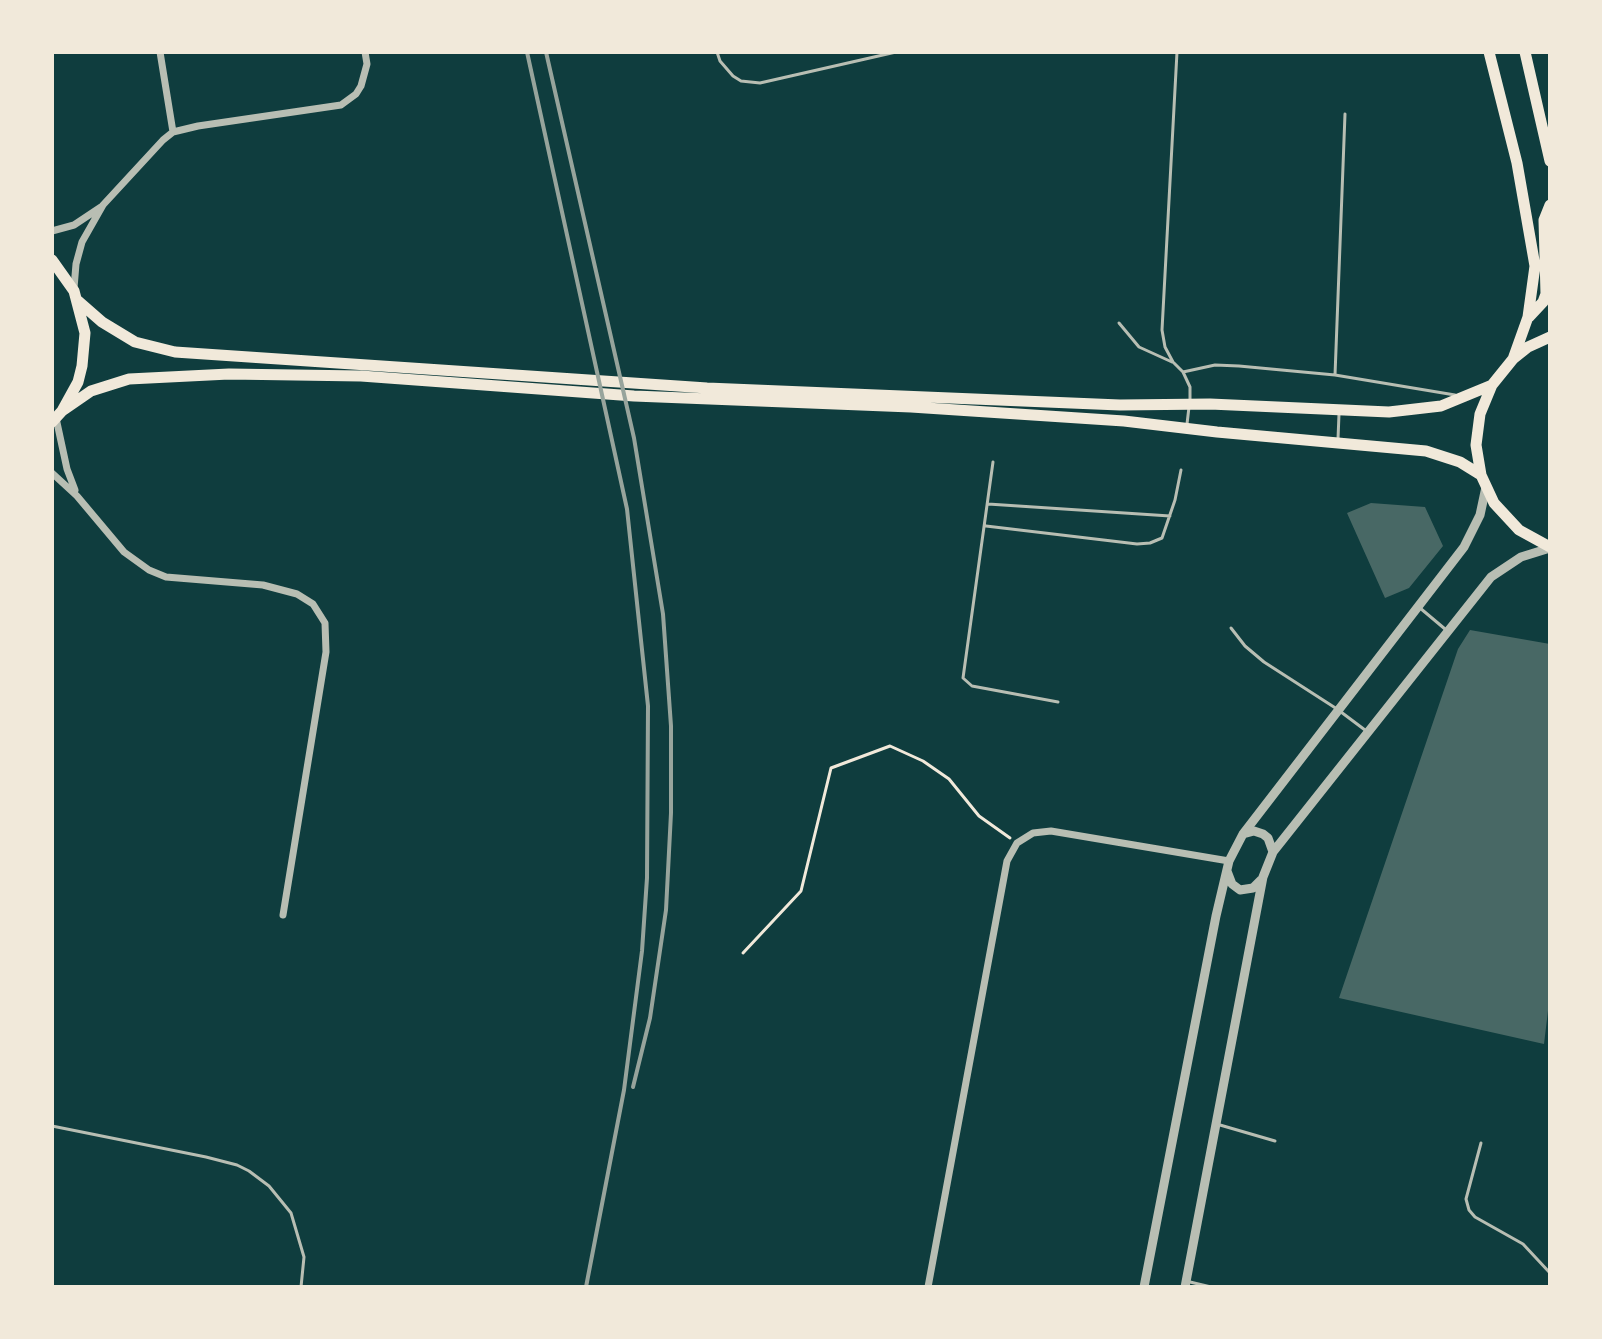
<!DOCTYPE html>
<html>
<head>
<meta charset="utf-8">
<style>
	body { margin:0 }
	#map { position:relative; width:1602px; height:1339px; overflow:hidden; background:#0f3d3e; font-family:"DM Sans",sans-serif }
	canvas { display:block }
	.frame { position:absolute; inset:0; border:54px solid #f1e9da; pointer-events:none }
</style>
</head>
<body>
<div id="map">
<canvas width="1602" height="1339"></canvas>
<div class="frame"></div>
</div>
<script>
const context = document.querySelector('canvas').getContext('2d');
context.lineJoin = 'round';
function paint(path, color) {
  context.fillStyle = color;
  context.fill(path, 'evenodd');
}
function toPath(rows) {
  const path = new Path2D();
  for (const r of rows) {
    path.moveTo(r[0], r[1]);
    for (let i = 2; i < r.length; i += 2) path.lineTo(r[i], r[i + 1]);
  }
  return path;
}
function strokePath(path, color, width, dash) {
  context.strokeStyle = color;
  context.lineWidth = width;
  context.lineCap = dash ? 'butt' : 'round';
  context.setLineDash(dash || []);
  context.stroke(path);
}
paint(toPath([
	[1371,503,1425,507,1443,546,1409,588,1385,598,1347,513],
	[1470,630,1550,644,1550,994,1544,1044,1339,998,1458,649]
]), '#486865');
strokePath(toPath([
	[743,953,801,891,831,768,890,746,923,761,949,779,979,816,1010,838]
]), '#f1e9da', 3);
strokePath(toPath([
	[717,52,720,61,733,76,741,81,760,83,896,52],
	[1177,52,1162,330,1165,347,1173,362,1183,372,1190,387,1190,400],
	[1119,323,1139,347,1172,362],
	[1183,372,1215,365,1239,366,1335,375,1455,395],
	[1335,375,1345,114],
	[1187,424,1189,407],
	[1338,439,1339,414],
	[993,462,963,678,972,686,1058,702],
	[988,504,1170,516],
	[986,526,1137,544,1150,543,1162,538,1175,500,1181,470],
	[1420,608,1445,629],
	[1231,628,1245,646,1264,662,1337,709,1365,730],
	[1220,1125,1275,1141],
	[52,1126,206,1157,237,1165,249,1171,269,1186,291,1213,304,1257,301,1287],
	[1481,1143,1466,1199,1469,1210,1475,1217,1523,1244,1550,1273],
	[1190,1282,1211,1287]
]), '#b8beb3', 3);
strokePath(toPath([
	[160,52,173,132],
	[52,231,74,225,101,207],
	[74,288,76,264,82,242,103,205,163,140,173,132,198,126,341,105,356,94,361,86,367,64,365,52],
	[56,418,67,469,75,490],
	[52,473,77,496,124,552,149,570,166,577,263,585,297,594,313,604,325,623,326,652,283,915],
	[928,1287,1007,861,1017,843,1033,833,1051,831,1229,861]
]), '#b8beb3', 7);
strokePath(toPath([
	[1243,834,1254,831,1263,834,1268,838,1273,852],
	[1227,871,1232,884,1240,890,1253,888,1261,880],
	[1144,1287,1216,916,1229,861,1243,834,1464,547,1480,515,1486,487],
	[1185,1287,1263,877,1273,852,1491,577,1521,557,1550,548]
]), '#b8beb3', 9);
strokePath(toPath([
	[1489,52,1517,163,1535,266,1528,317,1513,359],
	[1525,52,1550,161],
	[52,260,74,291,85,333,82,366,78,382,62,411,52,422],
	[78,301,102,322,135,342,175,352,707,388,1120,405,1210,404,1389,412,1441,406,1492,385],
	[1529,317,1543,302,1546,294,1544,220,1550,205],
	[1550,337,1528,347,1513,359,1492,385,1480,414,1476,445,1481,475,1494,503,1519,530,1550,547],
	[62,411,91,391,129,379,229,374,361,376,634,396,911,407,1124,421,1217,432,1426,451,1460,462,1481,475]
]), '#f1e9da', 11);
strokePath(toPath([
	[527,52,627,509,648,706,647,878,642,951,624,1090,586,1287],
	[546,52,634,438,663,614,671,726,671,813,666,910,650,1018,633,1087]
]), '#97a49c', 4);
</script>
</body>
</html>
